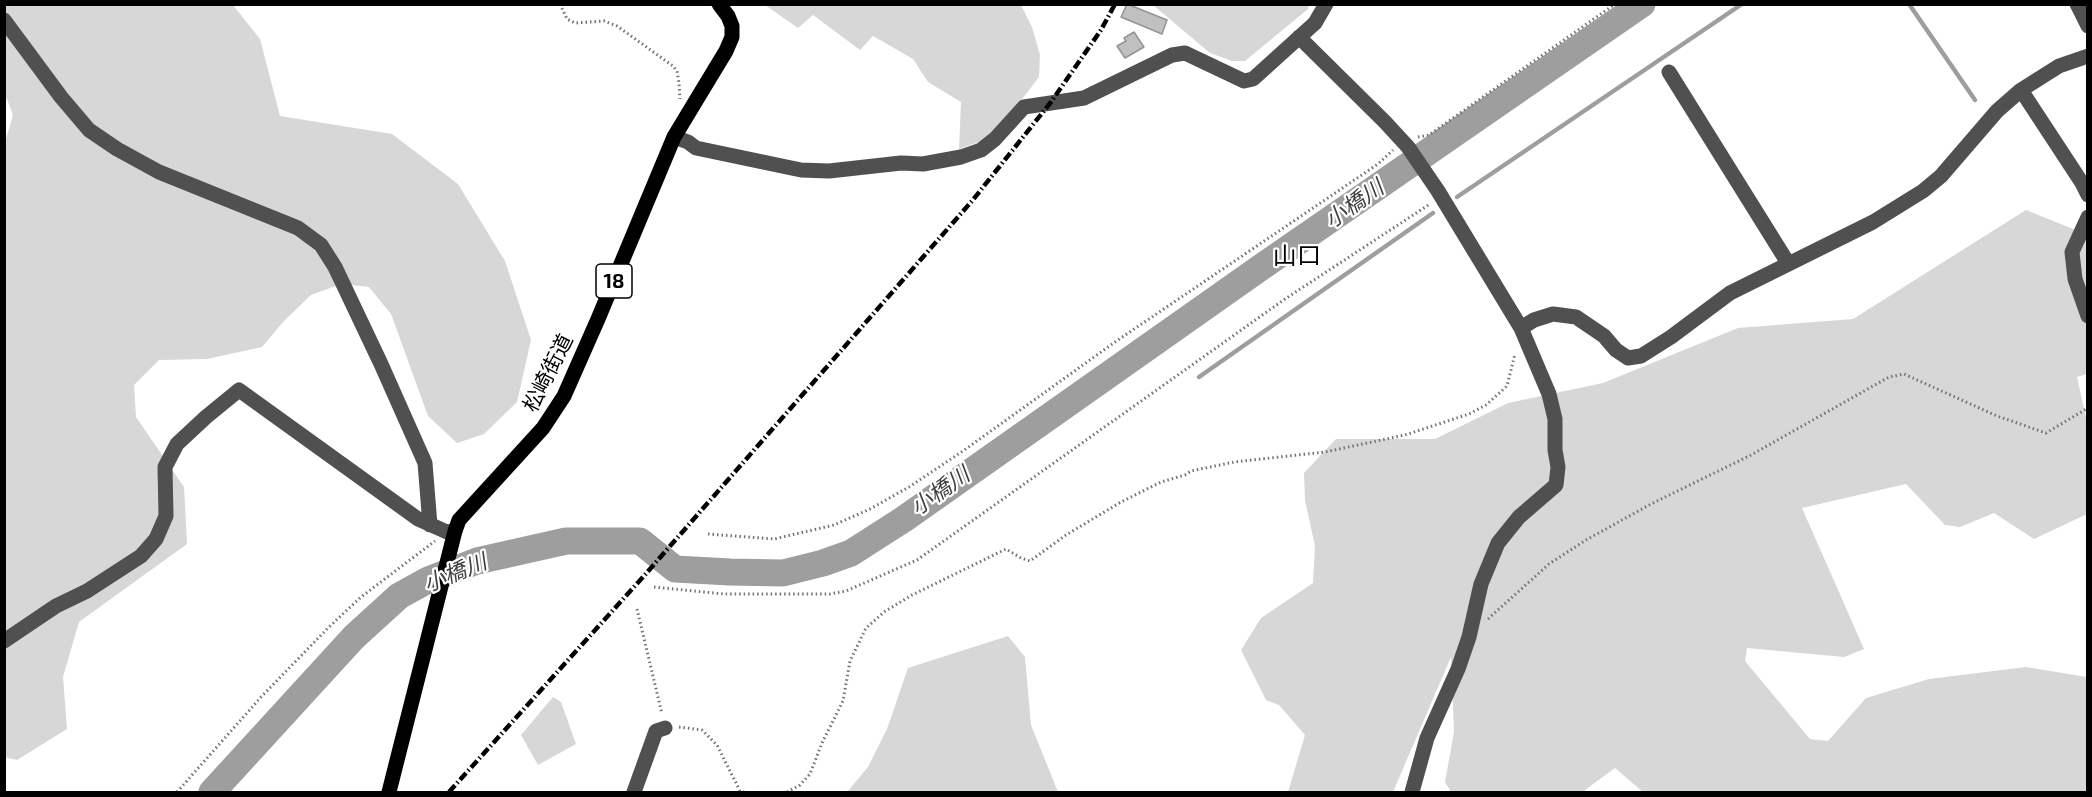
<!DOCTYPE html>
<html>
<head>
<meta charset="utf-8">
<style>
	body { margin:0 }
	#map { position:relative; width:2092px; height:797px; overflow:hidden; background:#fff; font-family:"Exo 2",sans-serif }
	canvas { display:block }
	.frame { position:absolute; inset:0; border:6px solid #000; pointer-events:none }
</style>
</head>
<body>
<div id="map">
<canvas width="2092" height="797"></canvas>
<div class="frame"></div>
</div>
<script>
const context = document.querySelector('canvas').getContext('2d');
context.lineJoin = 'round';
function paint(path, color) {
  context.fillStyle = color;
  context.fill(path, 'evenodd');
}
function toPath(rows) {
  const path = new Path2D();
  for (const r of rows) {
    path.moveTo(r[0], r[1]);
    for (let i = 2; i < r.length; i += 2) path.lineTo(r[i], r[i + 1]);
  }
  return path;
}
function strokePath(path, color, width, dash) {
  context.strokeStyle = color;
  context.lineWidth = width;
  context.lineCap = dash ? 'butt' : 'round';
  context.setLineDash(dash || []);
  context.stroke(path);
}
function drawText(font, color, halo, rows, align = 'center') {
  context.font = font + ' "Exo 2","Noto Sans JP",sans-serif';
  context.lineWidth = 4.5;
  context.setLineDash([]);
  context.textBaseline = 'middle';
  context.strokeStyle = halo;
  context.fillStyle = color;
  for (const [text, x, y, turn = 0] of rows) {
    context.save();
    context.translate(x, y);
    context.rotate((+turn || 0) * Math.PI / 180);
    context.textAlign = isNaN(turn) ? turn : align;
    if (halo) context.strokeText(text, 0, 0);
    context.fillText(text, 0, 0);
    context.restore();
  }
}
paint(toPath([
	[5,5,233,5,260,39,280,116,392,134,458,184,505,261,531,340,517,402,484,434,457,443,428,416,391,314,369,287,341,284,311,295,283,322,262,347,207,359,159,360,134,385,136,417,184,487,187,544,79,622,63,677,67,729,17,760,4,757,4,139,6,139,13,115,5,94],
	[765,5,1021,5,1032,27,1040,55,1039,77,1002,125,985,140,959,149,961,102,928,82,913,59,873,36,860,50,813,15,798,28],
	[1153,5,1309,5,1308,9,1245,61,1232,61,1210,53],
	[2026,210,2083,233,2087,238,2087,374,2077,377,2087,422,2087,514,2034,539,1994,513,1960,527,1945,525,1906,484,1802,508,1864,649,1844,657,1747,648,1745,661,1810,739,1828,741,1866,698,1929,679,2026,667,2087,677,2087,792,1643,792,1615,768,1585,790,1585,792,1451,792,1445,782,1454,732,1451,657,1393,792,1288,792,1305,735,1279,705,1266,700,1241,650,1261,618,1313,583,1315,546,1305,500,1304,473,1336,439,1435,439,1508,403,1603,383,1738,328,1853,319],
	[1008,636,1025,657,1031,725,1058,792,847,792,868,767,887,729,908,668],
	[553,697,561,702,576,744,538,765,521,735]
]), '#d7d7d7');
strokePath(toPath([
	[1909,4,1975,100],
	[1457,197,1742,4],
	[1199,377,1433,213]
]), '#9e9e9e', 4.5);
strokePath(toPath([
	[212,792,354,637,399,596,428,580,477,561,566,541,640,541,675,569,730,572,783,573,823,563,851,553,904,519,1260,268,1642,4]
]), '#9e9e9e', 27);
const building = toPath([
	[1127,4,1167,20,1162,34,1121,17,1127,4],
	[1134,32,1144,47,1125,58,1117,46,1126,41,1124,38,1134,32]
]);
paint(building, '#c0c0c0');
strokePath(building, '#949494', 1.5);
strokePath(toPath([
	[560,4,567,19,575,23,604,21,617,26,673,66,677,71,679,83,680,99],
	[1418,137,1429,135,1615,4],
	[708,534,774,539,834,525,870,509,909,487,963,451,1115,342,1378,164,1393,150],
	[654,587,724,594,830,594,846,591,917,560,1285,299,1430,204],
	[637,609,662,714],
	[1488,619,1549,564,1586,540,1651,504,1751,455,1889,377,1904,374,1997,416,2046,433,2088,408],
	[679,727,702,730,717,745,740,791,744,792],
	[177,792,262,696,329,627,361,597,435,541],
	[787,792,800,785,810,774,822,743,843,701,850,661,866,628,884,612,912,595,1006,549,1021,558,1030,561,1066,535,1121,502,1161,482,1185,475,1191,471,1234,462,1325,452,1405,435,1469,414,1486,405,1507,386,1515,354]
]), '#727272', 3, [1.5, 3]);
strokePath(toPath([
	[2077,4,2088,26],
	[4,20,61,97,89,130,117,149,159,172,298,228,321,245,335,267,381,364,425,463,430,525],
	[1299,37,1385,122,1408,147,1438,191,1521,328,1549,394,1555,419,1555,450,1558,467,1556,485,1519,517,1498,543,1481,584,1469,637,1458,669,1427,738,1412,792],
	[1669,72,1788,263],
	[2021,90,2082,183,2088,195],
	[674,137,688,142,696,148,801,170,829,171,901,163,923,164,961,157,981,150,995,139,1024,107,1084,98,1172,55,1185,53,1244,81,1253,79,1315,23,1326,4],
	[2088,217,2072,252,2075,279,2088,316],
	[1521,328,1534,320,1553,314,1576,317,1604,336,1616,350,1628,358,1641,356,1671,337,1730,293,1873,222,1923,191,1941,176,1997,111,2021,90,2059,66,2088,56],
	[4,641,56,606,87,591,141,556,156,539,166,516,165,467,177,444,206,417,239,390,418,519,447,532,455,531],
	[634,792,656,731,665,728]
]), '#505050', 15);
strokePath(toPath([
	[389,792,455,531,459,520,543,428,564,396,598,319,674,137,726,51,732,37,732,26,728,16,719,4]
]), '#000', 15);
strokePath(toPath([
	[449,792,643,577,972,201,1051,102,1101,30,1115,4]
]), '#000', 4.5, [9, 3, 1.5, 3]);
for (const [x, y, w] of [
	[614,281,36]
]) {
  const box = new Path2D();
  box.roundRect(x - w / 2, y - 17, w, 34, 4.5);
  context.fillStyle = '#fff';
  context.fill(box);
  strokePath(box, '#000', 1.5);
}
drawText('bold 20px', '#000', null, [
	["18",614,281]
]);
drawText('21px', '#000', '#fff', [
	["松崎街道",548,373,-63]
]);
drawText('italic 22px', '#3f3f3f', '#fff', [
	["小橋川",1354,204,-35],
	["小橋川",940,491,-35],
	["小橋川",455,573,-22]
]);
drawText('24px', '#000', '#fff', [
	["山口",1297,256]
]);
</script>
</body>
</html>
